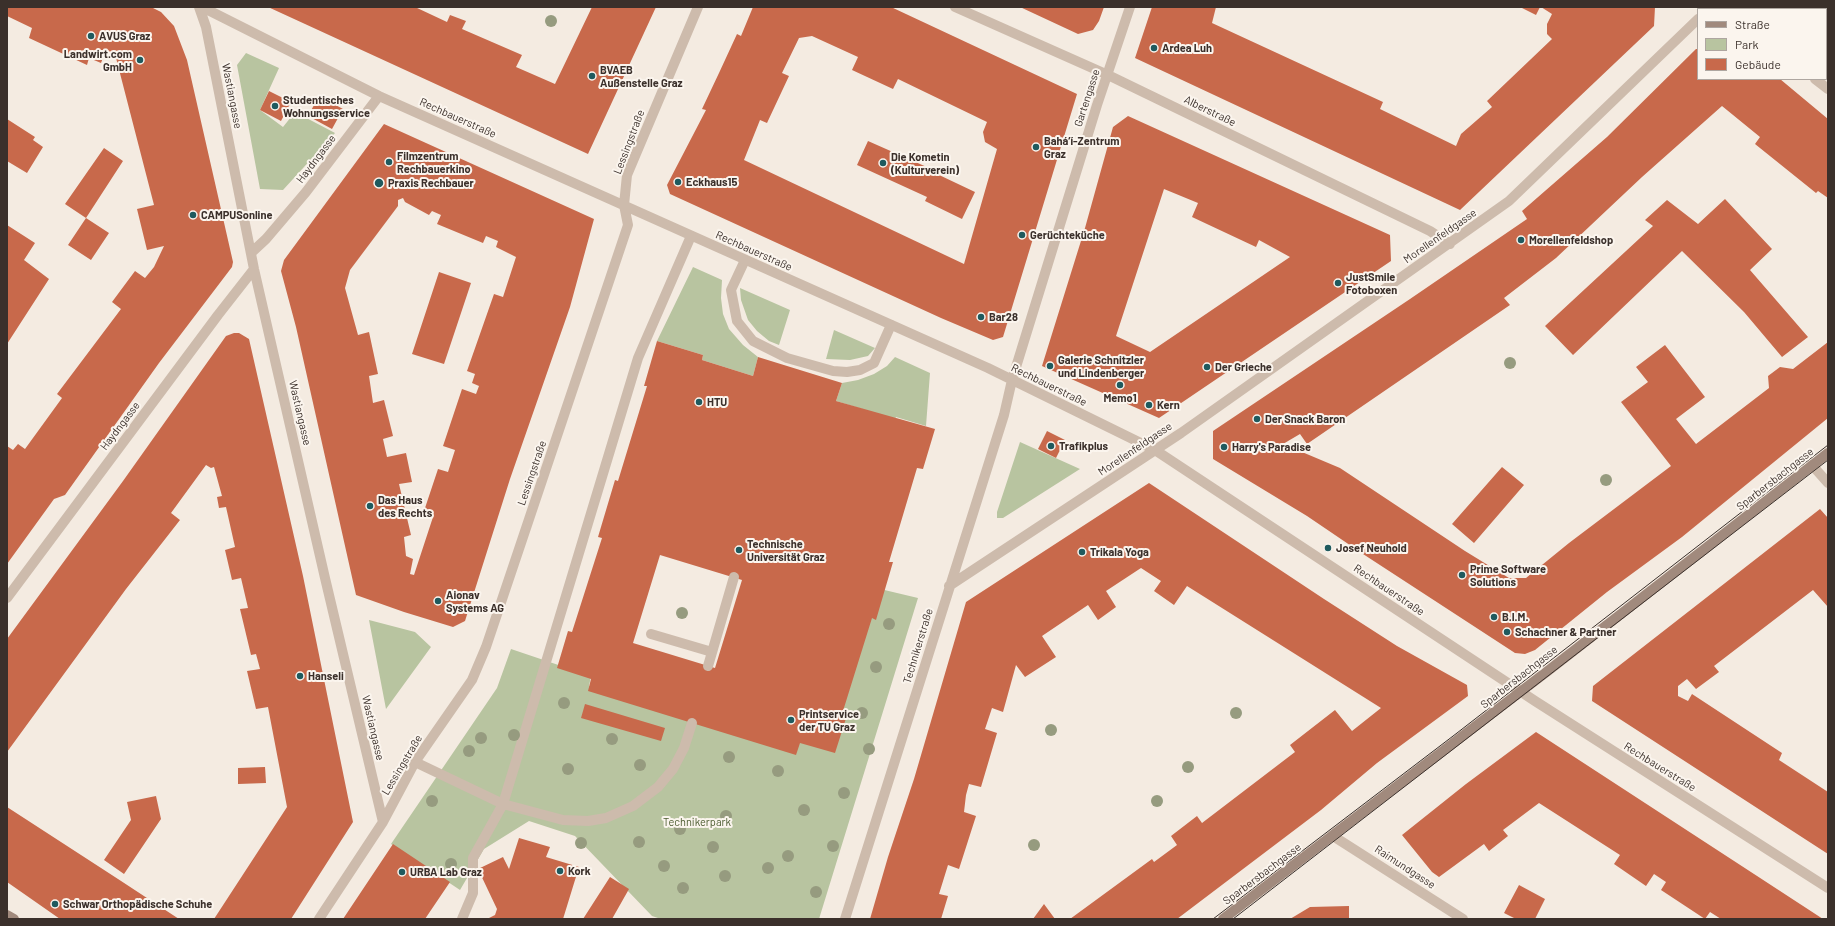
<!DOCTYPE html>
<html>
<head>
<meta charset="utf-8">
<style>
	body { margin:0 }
	#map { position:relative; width:1835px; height:926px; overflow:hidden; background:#f4ebe1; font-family:Barlow,sans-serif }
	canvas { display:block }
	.frame { position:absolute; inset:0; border:8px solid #3b302b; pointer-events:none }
	.legend { position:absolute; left:1697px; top:8px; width:130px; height:72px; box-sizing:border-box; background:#fbf5ee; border:1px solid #aea6a0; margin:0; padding:5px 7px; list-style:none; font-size:12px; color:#3b302b }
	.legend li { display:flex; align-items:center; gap:8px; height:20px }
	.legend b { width:20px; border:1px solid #aea6a0 }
</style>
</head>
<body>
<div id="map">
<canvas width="1835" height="926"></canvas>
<div class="frame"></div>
<ul class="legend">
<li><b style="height:5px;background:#a18a7d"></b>Straße</li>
<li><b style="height:11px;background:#b8c4a0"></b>Park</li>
<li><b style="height:11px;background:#c8694b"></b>Gebäude</li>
</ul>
</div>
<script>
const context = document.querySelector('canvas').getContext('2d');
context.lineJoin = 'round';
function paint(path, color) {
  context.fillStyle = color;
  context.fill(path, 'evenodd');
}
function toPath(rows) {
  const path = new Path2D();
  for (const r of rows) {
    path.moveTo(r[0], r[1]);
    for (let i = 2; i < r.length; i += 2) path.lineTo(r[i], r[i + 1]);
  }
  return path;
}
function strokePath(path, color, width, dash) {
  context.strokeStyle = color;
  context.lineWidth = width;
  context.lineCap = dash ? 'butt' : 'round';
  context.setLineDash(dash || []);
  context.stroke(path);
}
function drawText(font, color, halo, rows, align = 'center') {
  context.font = font + ' Barlow,sans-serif';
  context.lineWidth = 4;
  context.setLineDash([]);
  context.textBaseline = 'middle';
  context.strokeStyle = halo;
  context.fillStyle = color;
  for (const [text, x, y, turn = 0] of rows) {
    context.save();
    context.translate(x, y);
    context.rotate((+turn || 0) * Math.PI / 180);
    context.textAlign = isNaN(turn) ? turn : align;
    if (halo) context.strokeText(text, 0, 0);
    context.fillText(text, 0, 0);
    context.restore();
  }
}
paint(toPath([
	[246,53,279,68,260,110,283,127,295,112,335,133,283,190,260,189,237,65],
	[693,267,722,280,721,298,723,314,729,329,743,345,758,357,753,376,702,360,703,355,657,341],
	[740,288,790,310,779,345,769,341,757,331,748,320,741,300],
	[834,330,875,348,868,356,850,360,826,359],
	[895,357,930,373,926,426,896,417,895,419,836,401,842,383,858,380,874,374,887,366],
	[1020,442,1080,469,1003,518,997,518,997,512],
	[876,588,918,598,819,919,661,919,652,916,575,836,529,821,484,849,460,890,391,844,497,688,511,649,591,676,589,686,787,748],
	[369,620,415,632,431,647,386,709]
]), '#b8c4a0');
paint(toPath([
	[7,7,151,7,161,12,174,26,187,60,233,262,232,267,159,363,65,495,54,499,7,564,7,446,13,450,18,444,25,449,62,398,57,394,121,309,112,302,135,271,145,278,154,267,164,246,147,250,137,209,154,205,115,54,106,50,101,63,89,58,87,65,29,38,32,28,7,16],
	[268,7,415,7,447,22,450,15,466,21,462,29,522,55,516,67,555,84,592,7,656,7,588,154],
	[753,7,891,7,1077,94,1003,337,993,340,941,318,670,194,667,185,706,110,702,109,719,73,737,34,741,36],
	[812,36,858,57,852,70,893,89,898,79,987,122,983,132,985,142,997,149,964,264,744,160,760,120,767,123,789,76,782,73,799,38],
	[1020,7,1104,7,1099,21,1093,30,1078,34],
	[1152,7,1216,7,1212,23,1383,102,1380,109,1456,146,1461,134,1492,107,1487,101,1552,39,1547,34,1547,24,1552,14,1541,7,1655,7,1654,26,1460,210,1135,58],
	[1520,7,1540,7,1536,15],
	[1785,7,1828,7,1828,48,1826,46,1826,9,1785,9],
	[1696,49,1698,49,1698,79,1780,79,1828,119,1828,198,1818,191,1816,193,1755,144,1760,137,1722,106,1642,177,1556,258,1504,298,1510,305,1307,444,1300,434,1283,444,1340,468,1465,551,1509,578,1526,578,1569,543,1671,466,1621,402,1648,382,1636,367,1665,345,1705,397,1676,419,1696,444,1769,388,1768,376,1780,367,1793,369,1828,342,1828,418,1682,537,1607,592,1535,650,1525,654,1515,653,1363,554,1307,516,1213,459,1213,431,1410,299,1527,219,1522,211,1607,137],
	[269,91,291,102,281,121,260,110],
	[319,96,343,109,332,129,308,116],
	[1128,116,1390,235,1391,261,1159,418,1042,366,1085,228,1113,127],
	[1164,189,1198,203,1192,217,1256,247,1259,240,1290,257,1150,352,1116,336],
	[7,119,35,137,33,140,43,147,27,173,7,161],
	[384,124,594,219,570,307,510,479,465,621,453,627,404,612,356,595,296,327,281,271,284,260],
	[403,198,405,202,429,215,432,211,441,215,437,224,483,243,486,236,498,241,496,247,516,257,503,297,494,294,467,371,475,374,472,383,479,386,476,394,462,389,443,446,455,450,448,472,438,469,423,514,433,517,414,575,410,574,413,559,406,556,404,537,411,535,399,484,412,482,406,453,387,457,383,439,393,436,384,400,373,403,369,376,378,374,369,332,358,335,345,288,350,270,398,206,398,200],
	[868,141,938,172,937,174,975,192,962,219,925,201,927,197,857,165],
	[104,148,123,161,86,218,65,204],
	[1725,199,1772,249,1750,270,1808,337,1782,357,1744,312,1682,251,1573,355,1545,326,1653,226,1645,220,1667,200,1698,224],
	[86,218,109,233,91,260,68,245],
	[7,225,35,243,24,260,49,279,7,344],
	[439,272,471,283,444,364,412,354],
	[234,333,239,333,249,339,303,576,353,822,291,919,214,919,287,807,268,707,256,709,247,671,260,669,256,654,251,655,240,609,248,608,241,578,232,580,225,550,235,547,226,507,219,508,217,497,222,496,214,467,211,468,206,465,171,513,180,520,126,589,7,752,7,639,123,481,226,336],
	[657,341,703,355,702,360,753,376,758,357,842,383,836,401,935,429,923,469,917,468,889,562,893,562,876,620,872,618,843,711,848,712,835,753,800,743,796,755,588,691,591,679,557,668,568,631,572,632,602,538,598,537,615,480,618,481,647,386,644,386],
	[660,555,742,580,715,668,633,643],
	[1047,431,1065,440,1056,458,1038,449],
	[1502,467,1524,485,1474,543,1452,524],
	[1149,483,1324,599,1397,646,1467,685,1468,696,1377,763,1321,810,1177,919,1070,919,1152,859,1154,862,1177,845,1171,836,1197,816,1202,823,1295,752,1290,745,1335,710,1352,731,1381,708,1187,586,1174,605,1154,591,1161,581,1141,568,1106,591,1116,607,1098,620,1088,605,1042,636,1056,657,1025,677,1016,665,1003,712,992,708,985,729,997,733,981,787,969,784,966,795,964,812,976,816,959,869,948,865,939,894,948,896,941,919,870,919,888,857,914,779,966,602],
	[1820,509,1828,518,1828,607,1813,590,1714,666,1719,672,1696,689,1687,679,1678,686,1678,696,1688,701,1692,694,1782,753,1779,760,1828,792,1828,854,1592,701,1593,686],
	[585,704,665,728,661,741,581,718],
	[1536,732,1754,874,1823,919,1721,919,1710,912,1705,919,1661,890,1666,882,1654,874,1646,886,1614,864,1620,855,1539,803,1503,830,1508,836,1489,851,1484,844,1439,877,1432,872,1402,835,1466,784],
	[265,767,266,783,238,784,238,768],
	[156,796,161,819,124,874,104,860,131,820,127,802],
	[7,807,118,879,179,919,60,919,7,882],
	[519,838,550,847,546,857,579,867,563,919,487,919,495,915,497,909,478,869,503,857,509,869],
	[393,844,450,882,425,919,343,919],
	[610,877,629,889,612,919,583,919],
	[1519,885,1545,899,1535,919,1516,919,1504,913],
	[1044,904,1055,919,1033,919],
	[1349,906,1349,919,1290,919,1310,907]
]), '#c8694b');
strokePath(toPath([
	[745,260,731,290,737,321,753,341,787,358,833,371,847,372,860,370,874,363,891,325],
	[651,634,712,652],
	[708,666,734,577],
	[415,762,503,804,563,820,588,821,606,818,633,806,658,787,673,769,684,748,692,723],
	[462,919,473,893,473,858,503,804,638,358,691,236]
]), '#cdbbac', 10);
strokePath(toPath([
	[199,7,206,27,254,269,325,578,383,822],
	[202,7,379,96,988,368,1155,450,1535,701,1828,888],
	[955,7,1108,75,1430,231,1450,244],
	[1727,7,1729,9],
	[1710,9,1712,7],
	[1815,79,1828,89],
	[252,252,266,239,306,192,379,96],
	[1812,465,1828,483],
	[949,586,1181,433,1509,201,1698,19],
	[7,598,218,315,254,269],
	[1333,836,1463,919],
	[319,919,383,822,415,762,472,680,486,647,628,225,624,205,627,175,698,7],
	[845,919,1004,415,1012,380,1097,105,1130,7]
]), '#cdbbac', 10);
strokePath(toPath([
	[7,915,14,919],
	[1223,919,1549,670,1828,453]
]), '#a18a7d', 10);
strokePath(toPath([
	[1213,919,1457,733,1828,445],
	[1233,919,1828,460]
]), '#3b302b', 1);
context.fillStyle = '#969b7f';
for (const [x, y] of [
	[551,21],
	[1510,363],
	[1606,480],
	[682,613],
	[889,624],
	[876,667],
	[564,703],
	[862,713],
	[1236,713],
	[1051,730],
	[514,735],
	[481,738],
	[612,739],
	[869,749],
	[469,751],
	[729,757],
	[640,765],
	[1188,767],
	[568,769],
	[778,771],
	[844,793],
	[432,801],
	[1157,801],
	[804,810],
	[726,816],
	[680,829],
	[639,842],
	[581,843],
	[1034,845],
	[833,846],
	[713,847],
	[788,856],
	[451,864],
	[664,866],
	[768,868],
	[725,876],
	[683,888],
	[816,892]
]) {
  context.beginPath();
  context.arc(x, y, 6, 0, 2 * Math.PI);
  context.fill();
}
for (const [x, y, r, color] of [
	[91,36,4,"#1f5a5e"],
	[1154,48,4,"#1f5a5e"],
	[140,60,4,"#1f5a5e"],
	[592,76,4,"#1f5a5e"],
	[275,106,4,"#1f5a5e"],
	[1036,147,4,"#1f5a5e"],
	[389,162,4,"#1f5a5e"],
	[883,163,4,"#1f5a5e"],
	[678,182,4,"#1f5a5e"],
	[379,183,5,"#1f5a5e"],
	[193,215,4,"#1f5a5e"],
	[1022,235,4,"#1f5a5e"],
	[1521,240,4,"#1f5a5e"],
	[1338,283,4,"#1f5a5e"],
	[981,317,4,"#1f5a5e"],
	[1050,366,4,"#1f5a5e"],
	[1207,367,4,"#1f5a5e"],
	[1120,385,4,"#1f5a5e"],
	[699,402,4,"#1f5a5e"],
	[1149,405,4,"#1f5a5e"],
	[1257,419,4,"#1f5a5e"],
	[1051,446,4,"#1f5a5e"],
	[1224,447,4,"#1f5a5e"],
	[370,506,4,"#1f5a5e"],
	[1328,548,4,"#1f5a5e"],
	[739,550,4,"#1f5a5e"],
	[1082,552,4,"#1f5a5e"],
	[1462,575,4,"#1f5a5e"],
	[438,601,4,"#1f5a5e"],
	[1494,617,4,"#1f5a5e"],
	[1507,632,4,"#1f5a5e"],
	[300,676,4,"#1f5a5e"],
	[791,720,4,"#1f5a5e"],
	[560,871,4,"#1f5a5e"],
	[402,872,4,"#1f5a5e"],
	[55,904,4,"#1f5a5e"]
]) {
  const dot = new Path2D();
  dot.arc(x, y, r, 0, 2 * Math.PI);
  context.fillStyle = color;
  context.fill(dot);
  strokePath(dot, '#fbf5ee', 1.5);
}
drawText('bold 11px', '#3b302b', '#fbf5ee', [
	["AVUS Graz",99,36],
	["Ardea Luh",1162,48],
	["Landwirt.com",132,54,"right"],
	["GmbH",132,67,"right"],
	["BVAEB",600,70],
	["Außenstelle Graz",600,83],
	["Studentisches",283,100],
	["Wohnungsservice",283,113],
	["Bahá’í-Zentrum",1044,141],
	["Graz",1044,154],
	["Filmzentrum",397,156],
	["Rechbauerkino",397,169],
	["Die Kometin",891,157],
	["(Kulturverein)",891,170],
	["Eckhaus15",686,182],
	["Praxis Rechbauer",388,183],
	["CAMPUSonline",201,215],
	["Gerüchteküche",1030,235],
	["Morellenfeldshop",1529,240],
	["JustSmile",1346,277],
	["Fotoboxen",1346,290],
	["Bar28",989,317],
	["Galerie Schnitzler",1058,360],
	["und Lindenberger",1058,373],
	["Der Grieche",1215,367],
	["Memo1",1120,398,"center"],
	["HTU",707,402],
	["Kern",1157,405],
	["Der Snack Baron",1265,419],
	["Trafikplus",1059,446],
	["Harry's Paradise",1232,447],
	["Das Haus",378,500],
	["des Rechts",378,513],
	["Technische",747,544],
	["Universität Graz",747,557],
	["Josef Neuhold",1336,548],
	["Trikala Yoga",1090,552],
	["Prime Software",1470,569],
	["Solutions",1470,582],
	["Aionav",446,595],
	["Systems AG",446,608],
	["B.I.M.",1502,617],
	["Schachner & Partner",1515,632],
	["Hanseli",308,676],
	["Printservice",799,714],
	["der TU Graz",799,727],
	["Kork",568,871],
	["URBA Lab Graz",410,872],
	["Schwar Orthopädische Schuhe",63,904]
], 'left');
drawText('11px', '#3b302b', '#fbf5ee', [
	["Wastiangasse",232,96,79],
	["Gartengasse",1087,98,-72],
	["Alberstraße",1210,111,26],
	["Rechbauerstraße",458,118,24],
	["Lessingstraße",629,142,-69],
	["Haydngasse",316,159,-53],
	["Morellenfeldgasse",1440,236,-35],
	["Rechbauerstraße",754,251,24],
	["Rechbauerstraße",1049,385,26],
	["Wastiangasse",300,413,77],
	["Haydngasse",120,426,-53],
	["Morellenfeldgasse",1135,449,-34],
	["Lessingstraße",532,473,-71],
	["Sparbersbachgasse",1775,479,-38],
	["Rechbauerstraße",1389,590,34],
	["Technikerstraße",918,646,-73],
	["Sparbersbachgasse",1519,677,-38],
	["Wastiangasse",373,728,77],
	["Lessingstraße",402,765,-59],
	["Rechbauerstraße",1660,767,32],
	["Raimundgasse",1405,867,33],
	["Sparbersbachgasse",1262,874,-37]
]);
drawText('11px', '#4a5a2e', '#fbf5ee', [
	["Technikerpark",697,822]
]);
</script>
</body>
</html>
